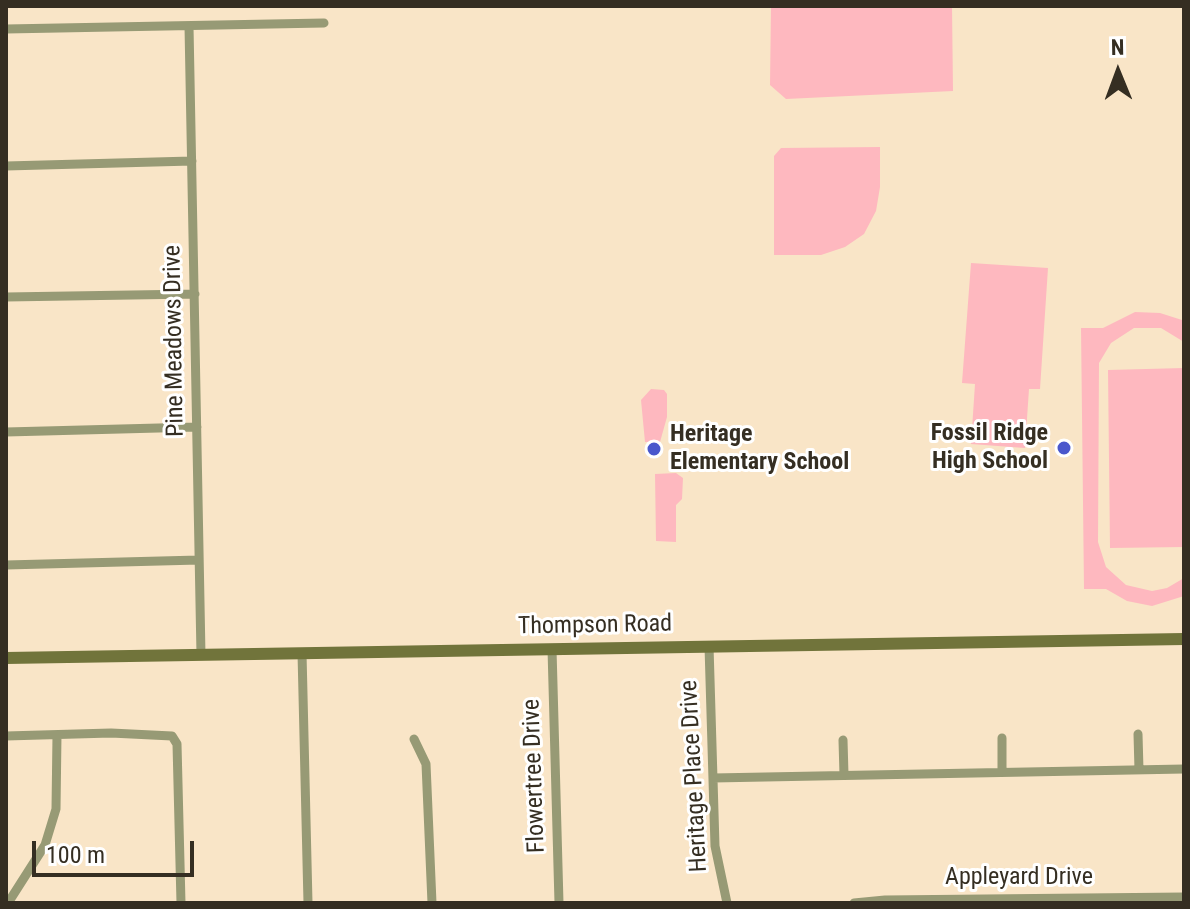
<!DOCTYPE html>
<html>
<head>
<meta charset="utf-8">
<style>
	body { margin:0 }
	#map { position:relative; width:1190px; height:909px; overflow:hidden; background:#f9e5c7; font-family:"Roboto Condensed",sans-serif }
	canvas { display:block }
	.frame { position:absolute; inset:0; border:8px solid #352e22; pointer-events:none }
	.north { position:absolute; left:1078px; top:32px; width:80px; height:80px; -webkit-text-stroke:6px #fff; paint-order:stroke; rotate:359deg; font-size:22px; font-weight:700; line-height:32px; text-align:center; color:#352e22 }
	.north::after { content:''; display:block; margin:auto; width:28px; height:36px; background:#352e22; clip-path:polygon(50% 0,100% 100%,50% 72%,0 100%) }
	.scale { position:absolute; left:32px; top:841px; width:162px; height:36px; box-sizing:border-box; border:4px solid #352e22; border-top:0; padding-left:10px; font-size:24px; line-height:28px; white-space:nowrap; color:#352e22; -webkit-text-stroke:6px #fff; paint-order:stroke }
</style>
</head>
<body>
<div id="map">
<canvas width="1190" height="909"></canvas>
<div class="frame"></div>
<div class="north">N</div>
<div class="scale">100 m</div>
</div>
<script>
const context = document.querySelector('canvas').getContext('2d');
context.lineJoin = 'round';
function paint(path, color) {
  context.fillStyle = color;
  context.fill(path, 'evenodd');
}
function toPath(rows) {
  const path = new Path2D();
  for (const r of rows) {
    path.moveTo(r[0], r[1]);
    for (let i = 2; i < r.length; i += 2) path.lineTo(r[i], r[i + 1]);
  }
  return path;
}
function strokePath(path, color, width, dash) {
  context.strokeStyle = color;
  context.lineWidth = width;
  context.lineCap = dash ? 'butt' : 'round';
  context.setLineDash(dash || []);
  context.stroke(path);
}
function drawText(font, color, halo, rows, align = 'center') {
  context.font = font + ' "Roboto Condensed",sans-serif';
  context.lineWidth = 6;
  context.setLineDash([]);
  context.textBaseline = 'middle';
  context.strokeStyle = halo;
  context.fillStyle = color;
  for (const [text, x, y, turn = 0] of rows) {
    context.save();
    context.translate(x, y);
    context.rotate((+turn || 0) * Math.PI / 180);
    context.textAlign = isNaN(turn) ? turn : align;
    if (halo) context.strokeText(text, 0, 0);
    context.fillText(text, 0, 0);
    context.restore();
  }
}
paint(toPath([
	[771,6,952,6,953,91,786,99,770,85],
	[880,147,880,187,876,211,864,234,845,247,821,255,774,255,774,156,781,148],
	[971,263,1048,268,1040,389,1029,389,1025,448,971,444,975,384,962,383],
	[1135,312,1160,313,1182,320,1184,342,1161,328,1134,328,1111,343,1099,363,1098,542,1106,567,1126,585,1152,591,1167,588,1184,578,1184,596,1152,606,1127,601,1106,589,1084,589,1081,328,1103,328],
	[1184,368,1184,547,1110,548,1108,370],
	[651,389,664,390,667,394,667,417,660,442,645,442,641,400],
	[676,473,683,478,682,499,676,505,676,542,656,541,655,474]
]), '#feb8bf');
strokePath(toPath([
	[189,26,201,655],
	[6,29,324,23],
	[6,166,192,161],
	[6,297,195,294],
	[6,432,197,427],
	[6,565,199,560],
	[709,646,715,846,727,903],
	[552,649,559,903],
	[302,653,308,903],
	[1138,734,1139,770],
	[6,736,111,733,172,736,177,744,181,903],
	[414,739,426,764,432,903],
	[843,740,844,775],
	[1002,772,1002,738],
	[713,778,1184,769],
	[8,903,45,845,56,809,57,735],
	[854,903,885,900,1184,897]
]), '#979a75', 9);
strokePath(toPath([
	[6,658,1184,639]
]), '#71743b', 12);
for (const [x, y, r, color] of [
	[1064,448,8,"#4a57cc"],
	[654,449,8,"#4a57cc"]
]) {
  const dot = new Path2D();
  dot.arc(x, y, r, 0, 2 * Math.PI);
  context.fillStyle = color;
  context.fill(dot);
  strokePath(dot, '#fff', 3);
}
drawText('24px', '#352e22', '#fff', [
	["Pine Meadows Drive",175,341,-91],
	["Thompson Road",595,626,-1],
	["Flowertree Drive",535,776,-92],
	["Heritage Place Drive",695,776,-93],
	["Appleyard Drive",1019,878]
]);
drawText('bold 24px', '#352e22', '#fff', [
	["Fossil Ridge",1048,434],
	["High School",1048,462],
	["Heritage",670,435,"left"],
	["Elementary School",670,463,"left"]
], 'right');
</script>
</body>
</html>
